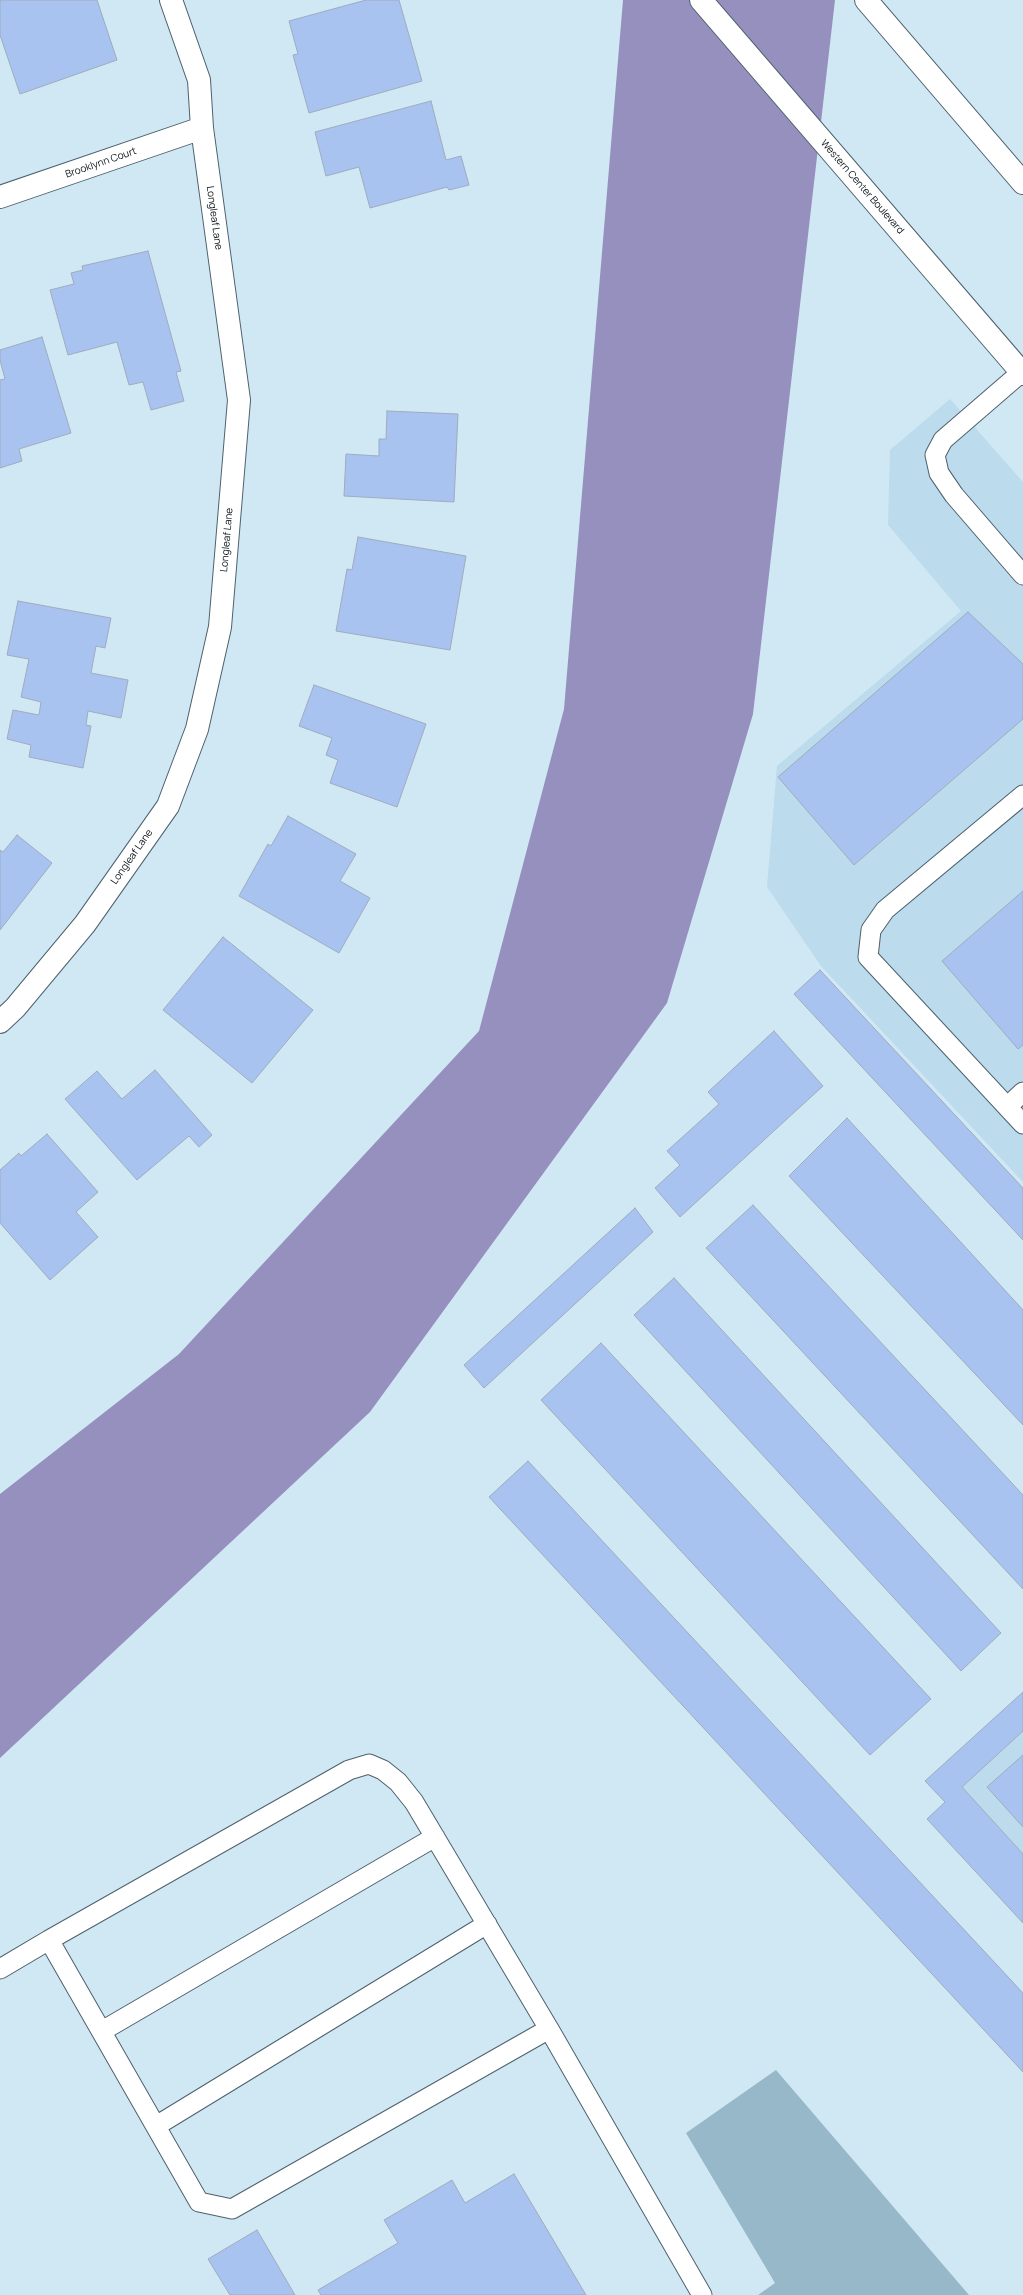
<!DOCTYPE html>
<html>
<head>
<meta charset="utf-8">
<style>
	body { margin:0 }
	canvas { display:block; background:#d0e7f4 }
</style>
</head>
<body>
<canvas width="1023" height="2295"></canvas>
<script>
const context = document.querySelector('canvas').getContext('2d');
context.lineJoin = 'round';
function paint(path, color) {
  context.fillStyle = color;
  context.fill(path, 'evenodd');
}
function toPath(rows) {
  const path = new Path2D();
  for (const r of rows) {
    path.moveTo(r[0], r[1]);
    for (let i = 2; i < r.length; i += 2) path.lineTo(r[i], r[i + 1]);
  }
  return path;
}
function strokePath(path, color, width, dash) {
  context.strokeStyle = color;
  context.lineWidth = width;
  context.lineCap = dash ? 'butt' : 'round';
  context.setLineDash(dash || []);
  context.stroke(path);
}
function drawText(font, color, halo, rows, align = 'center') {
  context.font = font + ' Manrope,sans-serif';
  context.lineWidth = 3;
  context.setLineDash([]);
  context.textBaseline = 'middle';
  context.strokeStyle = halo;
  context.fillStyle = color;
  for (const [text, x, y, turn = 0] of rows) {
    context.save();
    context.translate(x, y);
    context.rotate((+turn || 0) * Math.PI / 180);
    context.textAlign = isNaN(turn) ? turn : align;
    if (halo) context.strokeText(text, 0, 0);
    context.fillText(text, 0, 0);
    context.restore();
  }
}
paint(toPath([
	[950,399,1023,482,1023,1182,821,966,767,887,777,766,961,611,888,525,890,450],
	[1023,1731,1023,1854,962,1787]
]), '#bcdbec');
paint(toPath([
	[776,2070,969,2295,758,2295,775,2283,686,2133]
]), '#97b8c9');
paint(toPath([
	[623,0,835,0,753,714,667,1003,370,1412,0,1758,0,1494,179,1354,479,1031,564,709]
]), '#9690bf');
const building = toPath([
	[0,0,97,0,117,60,20,94,0,35,0,0],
	[366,0,399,0,422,81,309,113,293,55,298,54,289,21,366,0],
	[431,101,446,160,461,156,469,185,449,190,447,187,370,208,359,167,326,176,315,132,431,101],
	[148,251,181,371,176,372,184,401,151,410,143,382,129,385,117,342,68,355,50,290,74,284,71,273,83,270,82,266,148,251],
	[42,337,71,433,19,449,22,461,0,468,0,380,5,379,0,360,0,350,42,337],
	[387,411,458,414,454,502,344,496,346,454,379,456,379,439,386,439,387,411],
	[358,537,466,556,450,650,336,631,347,569,352,570,358,537],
	[18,601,111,618,105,648,96,646,91,673,128,680,121,718,88,711,86,725,91,726,83,768,29,757,31,745,7,739,13,710,39,715,41,702,21,697,29,659,7,655,18,601],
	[968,612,1023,664,1023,719,854,865,778,777,968,612],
	[314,685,426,724,397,807,330,783,338,760,326,755,332,738,299,726,314,685],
	[288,816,356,854,340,881,370,898,339,953,239,896,268,844,271,846,288,816],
	[17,835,52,863,0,930,0,850,3,852,17,835],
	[1023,891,1023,1045,1018,1049,942,961,1023,891],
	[223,937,313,1010,252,1083,163,1010,223,937],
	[820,970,1023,1188,1023,1240,794,994,820,970],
	[774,1031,823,1086,680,1217,655,1188,680,1165,667,1151,719,1104,708,1092,774,1031],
	[155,1070,212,1135,199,1147,189,1136,137,1180,65,1099,97,1071,122,1099,155,1070],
	[847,1118,1023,1310,1023,1425,789,1176,847,1118],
	[47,1134,98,1192,76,1212,98,1237,50,1280,0,1223,0,1170,19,1153,21,1156,47,1134],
	[753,1205,1023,1495,1023,1589,706,1248,753,1205],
	[635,1208,653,1232,484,1388,464,1365,635,1208],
	[674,1278,1001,1633,961,1671,634,1315,674,1278],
	[601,1343,931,1699,870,1755,541,1400,601,1343],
	[528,1461,1023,1993,1023,2072,489,1497,528,1461],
	[1023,1692,1023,1731,962,1787,1023,1854,1023,1923,927,1819,945,1802,925,1781,1023,1692],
	[1023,1755,1023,1827,987,1787,1023,1755],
	[514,2174,586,2295,321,2295,318,2290,398,2243,384,2220,452,2180,465,2203,514,2174],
	[257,2230,295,2295,230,2295,208,2259,257,2230]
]);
paint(building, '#a8c3ef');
strokePath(building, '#a0abbe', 1);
const service = toPath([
	[1023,371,943,440,935,455,939,473,954,495,1023,575],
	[1023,795,885,910,871,930,868,957,1023,1124],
	[1007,1107,1023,1092],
	[49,1940,349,1770,369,1764,383,1770,398,1782,414,1802,549,2029],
	[0,1969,49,1940,199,2202,232,2209,549,2029,702,2295],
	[102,2031,435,1837],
	[156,2126,487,1924]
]);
const minor = toPath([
	[0,197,202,128],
	[0,1022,15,1008,85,924,168,806,197,729,220,627,239,400,202,128,199,80,171,0]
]);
const secondary = toPath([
	[701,0,1023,374],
	[866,0,1023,183]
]);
strokePath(service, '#4d616c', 21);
strokePath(minor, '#4d616c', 24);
strokePath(secondary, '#4d616c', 24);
strokePath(service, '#fff', 19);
strokePath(minor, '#fff', 22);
strokePath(secondary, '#fff', 22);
drawText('10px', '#0b1317', '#fff', [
	["Brooklynn Court",101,163,-19],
	["Western Center Boulevard",862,187,49],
	["Longleaf Lane",214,218,82],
	["Longleaf Lane",227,540,-85],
	["Longleaf Lane",132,857,-55]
]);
</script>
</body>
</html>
